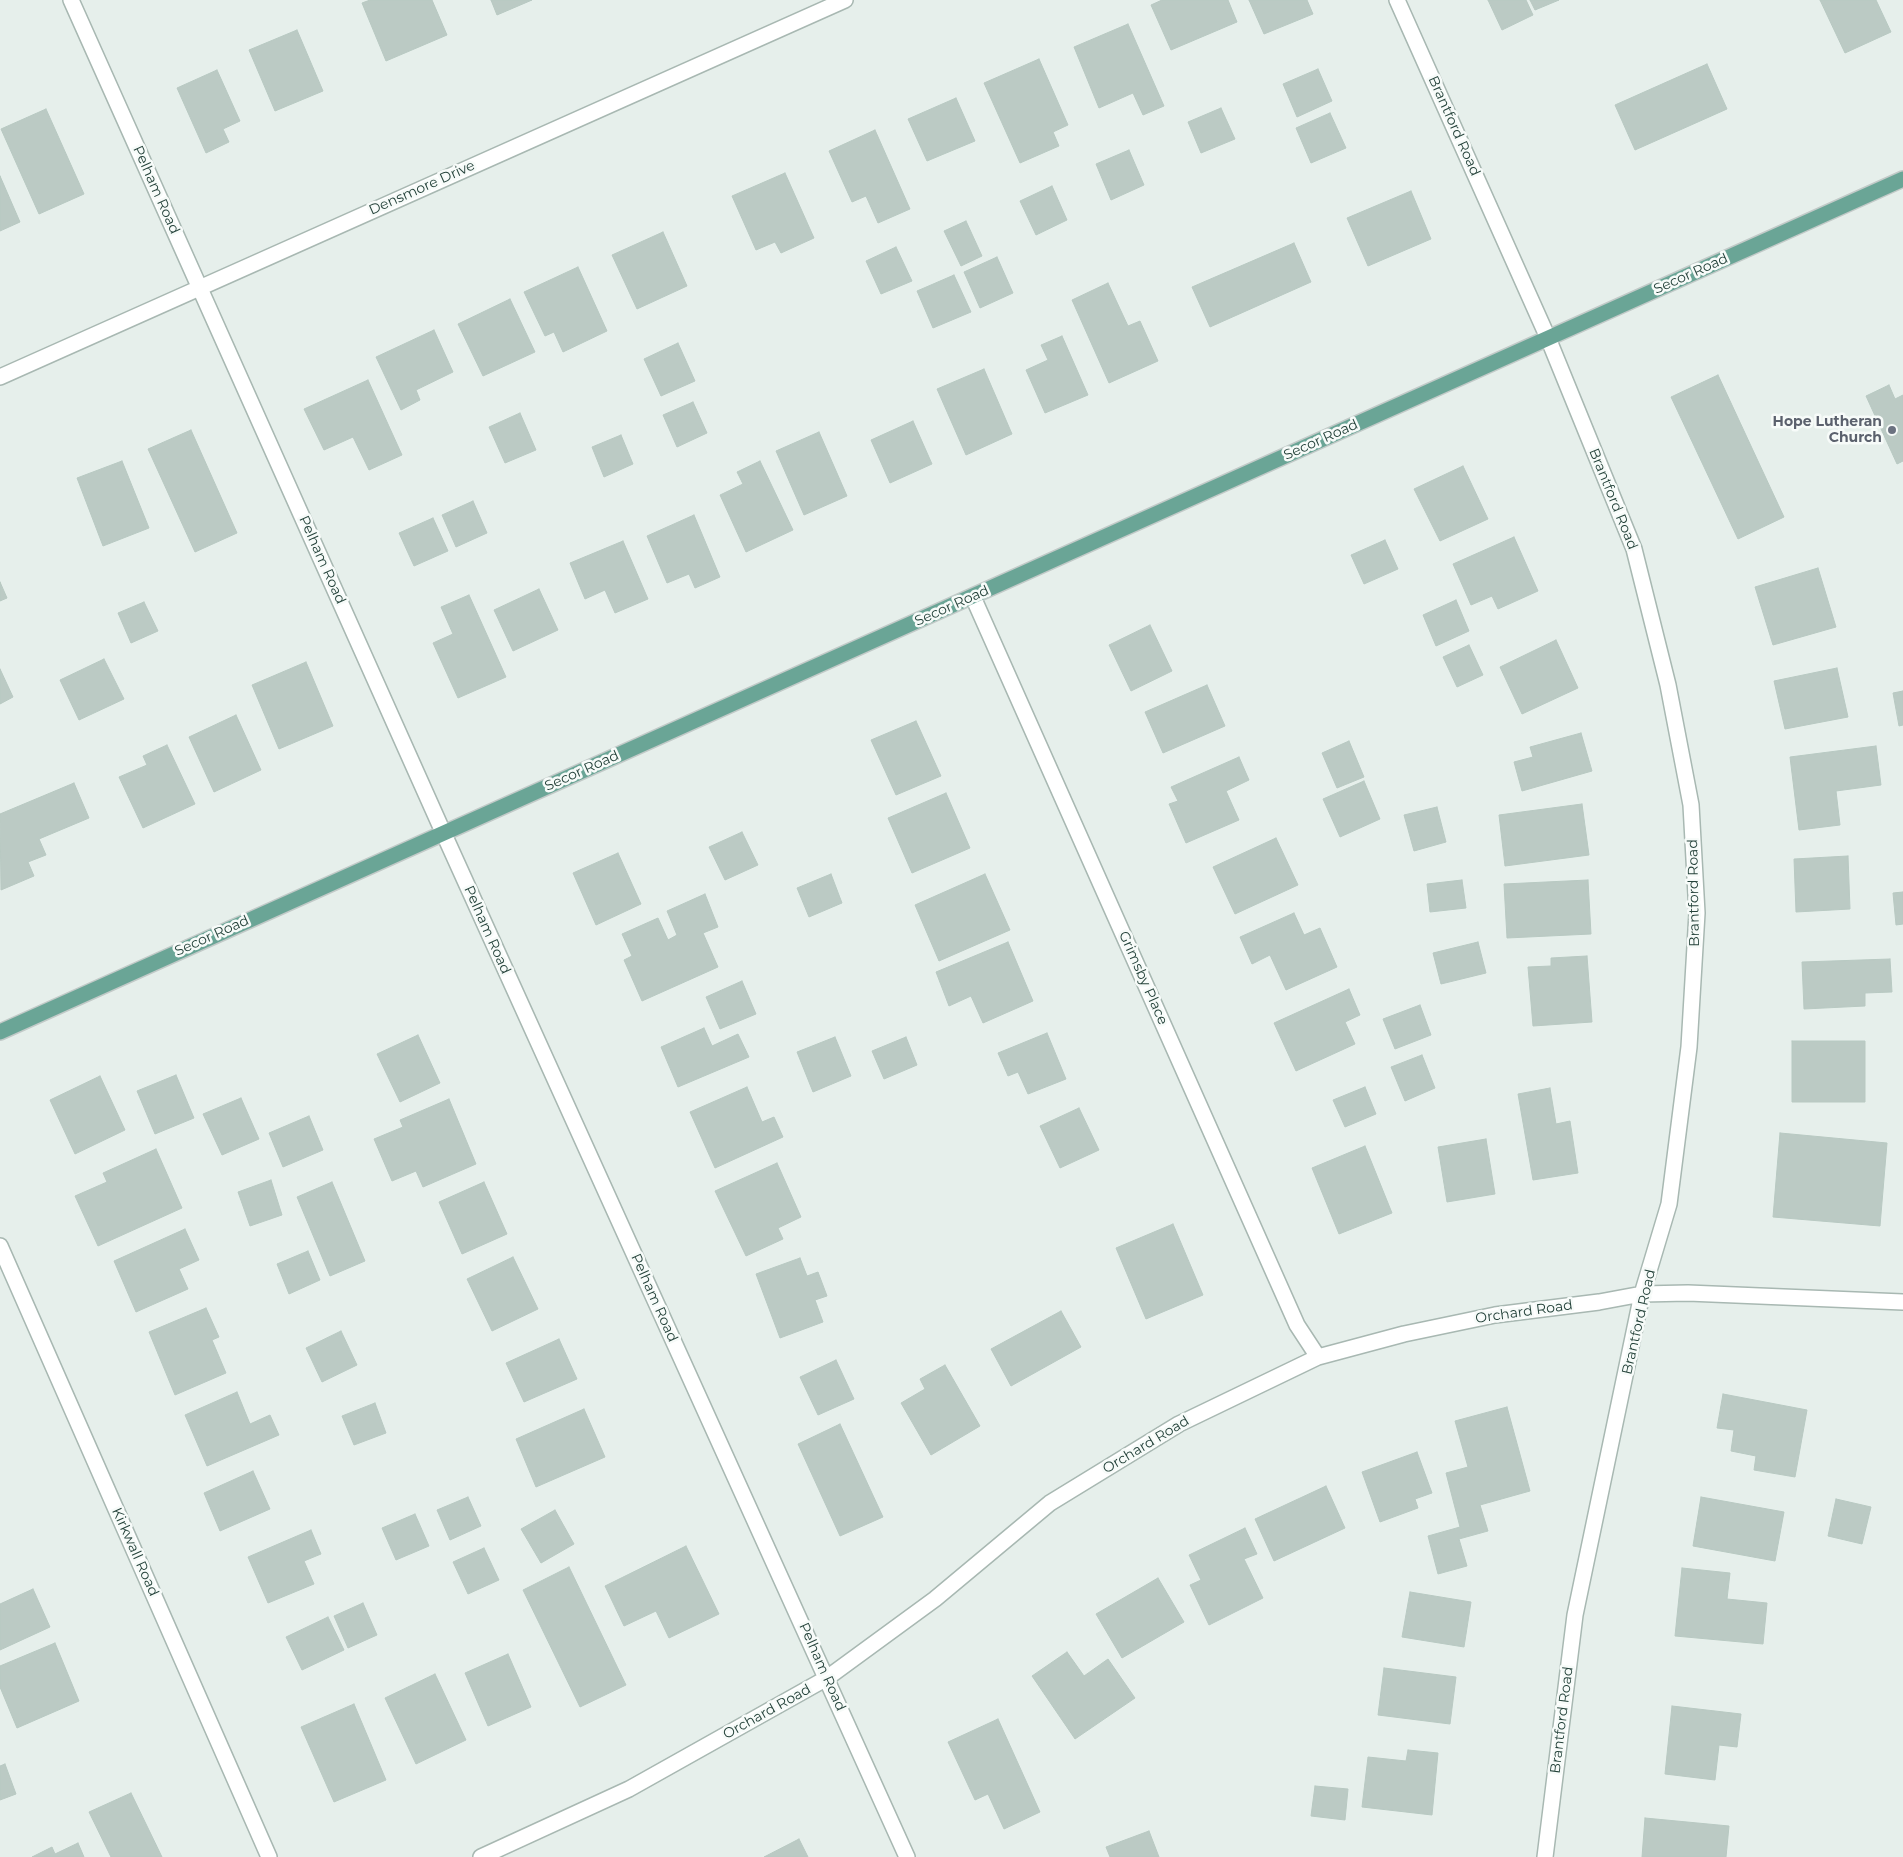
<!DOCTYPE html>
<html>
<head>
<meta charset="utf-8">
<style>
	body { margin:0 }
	canvas { display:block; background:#e6efeb }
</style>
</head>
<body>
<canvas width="1903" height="1857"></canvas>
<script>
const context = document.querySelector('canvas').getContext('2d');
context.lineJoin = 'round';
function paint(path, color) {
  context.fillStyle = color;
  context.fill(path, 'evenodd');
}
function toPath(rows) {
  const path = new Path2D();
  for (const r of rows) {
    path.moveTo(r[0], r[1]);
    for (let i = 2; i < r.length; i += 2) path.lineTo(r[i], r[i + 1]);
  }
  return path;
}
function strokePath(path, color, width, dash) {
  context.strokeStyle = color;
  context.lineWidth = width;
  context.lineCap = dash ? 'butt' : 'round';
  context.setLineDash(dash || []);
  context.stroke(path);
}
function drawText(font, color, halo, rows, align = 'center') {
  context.font = font + ' Montserrat,sans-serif';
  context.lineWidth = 5;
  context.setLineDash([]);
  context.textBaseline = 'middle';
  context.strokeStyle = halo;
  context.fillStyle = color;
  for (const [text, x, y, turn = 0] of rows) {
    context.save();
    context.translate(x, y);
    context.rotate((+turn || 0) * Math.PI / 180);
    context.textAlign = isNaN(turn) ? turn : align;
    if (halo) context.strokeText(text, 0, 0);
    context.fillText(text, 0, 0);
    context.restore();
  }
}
const building = toPath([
	[370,0,432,0,447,35,386,61,362,3,370,0],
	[491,0,532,0,497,15,491,0],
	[1162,0,1228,0,1237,22,1171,50,1151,5,1162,0],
	[1249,0,1307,0,1313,14,1264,34,1249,0],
	[1488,0,1526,0,1533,15,1502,30,1488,0],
	[1530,0,1559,0,1535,10,1530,0],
	[1820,0,1876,0,1891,32,1845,53,1820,0],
	[1128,24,1164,106,1143,115,1133,93,1099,108,1074,47,1128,24],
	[297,30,323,91,275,111,249,50,297,30],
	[1039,59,1068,125,1053,132,1059,146,1020,163,984,83,1039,59],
	[1707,64,1727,109,1635,150,1615,105,1707,64],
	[1318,69,1332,101,1297,117,1283,84,1318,69],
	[217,70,240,121,223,129,229,142,206,153,177,88,217,70],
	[956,98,975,141,927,161,908,119,956,98],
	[1221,108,1235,139,1201,153,1188,122,1221,108],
	[46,109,84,194,39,214,1,129,46,109],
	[1330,113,1346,148,1311,163,1296,128,1330,113],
	[875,130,910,209,878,223,866,196,852,202,829,151,875,130],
	[1129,150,1144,185,1111,200,1096,164,1129,150],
	[785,173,814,238,781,253,775,242,756,250,732,196,785,173],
	[0,176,20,222,0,231,0,176],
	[1052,186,1067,220,1036,235,1020,201,1052,186],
	[1411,191,1431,239,1368,266,1347,218,1411,191],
	[966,221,982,256,961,266,944,231,966,221],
	[663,232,687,286,637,309,612,255,663,232],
	[1294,243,1311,282,1210,327,1192,287,1294,243],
	[896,247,912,281,881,294,866,261,896,247],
	[997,257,1013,293,980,308,964,272,997,257],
	[578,267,607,331,563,352,554,332,545,336,524,292,578,267],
	[954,275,971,312,933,328,917,291,954,275],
	[1108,283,1128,326,1140,321,1158,361,1109,383,1072,300,1108,283],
	[510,299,535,352,483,376,458,324,510,299],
	[434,330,453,372,416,390,420,400,401,410,376,357,434,330],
	[1062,336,1088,395,1045,413,1026,370,1048,360,1041,345,1062,336],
	[678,343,695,381,661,396,644,359,678,343],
	[984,369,1012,434,966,455,937,389,984,369],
	[1718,375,1784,517,1738,539,1671,397,1718,375],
	[368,380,402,455,369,470,353,437,324,450,304,409,368,380],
	[1889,385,1895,399,1903,395,1903,461,1897,464,1866,396,1889,385],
	[693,402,707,433,677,447,663,415,693,402],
	[520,413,536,450,505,463,489,427,520,413],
	[913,421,932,464,890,483,871,440,913,421],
	[191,430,237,533,195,552,148,449,191,430],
	[819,432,847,496,804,515,776,451,819,432],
	[621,435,633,464,604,477,592,447,621,435],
	[122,461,149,528,103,546,77,478,122,461],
	[760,461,793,530,746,552,720,495,743,484,737,472,760,461],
	[1463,466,1488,519,1440,541,1414,489,1463,466],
	[473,501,487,533,456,547,442,515,473,501],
	[694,515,720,577,695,588,689,574,667,583,647,536,694,515],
	[433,518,448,551,414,566,399,533,433,518],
	[1514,537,1538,591,1498,609,1492,596,1471,605,1453,564,1514,537],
	[1385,540,1398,569,1364,584,1351,555,1385,540],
	[623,541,648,599,615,613,605,590,585,599,570,563,623,541],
	[1818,568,1836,627,1773,645,1755,587,1818,568],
	[0,582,7,598,0,601,0,582],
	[539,589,558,630,513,651,494,610,539,589],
	[469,595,506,677,458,698,433,643,453,634,441,607,469,595],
	[1456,600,1469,631,1436,646,1423,615,1456,600],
	[144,602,158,631,131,643,118,613,144,602],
	[1150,625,1172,671,1131,691,1109,645,1150,625],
	[1556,640,1578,688,1522,714,1500,667,1556,640],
	[1469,645,1483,675,1457,687,1443,657,1469,645],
	[104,659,124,699,79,720,60,680,104,659],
	[306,662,333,726,279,749,252,685,306,662],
	[1837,668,1848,717,1785,729,1774,681,1837,668],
	[0,669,13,697,0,704,0,669],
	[1207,685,1225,726,1163,753,1145,712,1207,685],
	[1903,691,1903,725,1899,726,1893,693,1903,691],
	[236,715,261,770,214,792,189,737,236,715],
	[916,721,941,776,896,795,871,740,916,721],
	[1581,733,1592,771,1522,791,1514,762,1533,757,1530,747,1581,733],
	[1349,741,1364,777,1337,788,1322,753,1349,741],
	[167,745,195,804,143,828,119,777,147,765,143,756,167,745],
	[1876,746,1881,785,1836,791,1840,825,1799,830,1790,757,1876,746],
	[1239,757,1249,780,1226,791,1239,820,1186,843,1169,804,1178,801,1171,787,1239,757],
	[1364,781,1380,819,1340,837,1323,799,1364,781],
	[74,783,89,818,39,839,46,855,28,862,34,876,1,890,0,814,74,783],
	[946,793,970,848,912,873,888,818,946,793],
	[1582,804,1589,855,1505,866,1499,815,1582,804],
	[1437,807,1446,842,1414,851,1404,815,1437,807],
	[742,832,758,865,725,880,709,847,742,832],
	[1276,838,1298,885,1235,914,1213,867,1276,838],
	[618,853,641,904,596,925,573,873,618,853],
	[1848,856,1850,909,1796,912,1794,859,1848,856],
	[831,874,842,903,809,917,797,888,831,874],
	[985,874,1010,930,939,961,915,905,985,874],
	[1462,880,1466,908,1430,912,1427,884,1462,880],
	[1588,880,1591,934,1507,938,1504,884,1588,880],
	[1903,892,1903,924,1896,925,1893,893,1903,892],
	[705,894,718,927,703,933,718,967,642,1001,624,960,632,956,622,934,658,918,668,940,677,935,667,911,705,894],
	[1294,913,1304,935,1320,928,1337,967,1286,990,1270,955,1252,964,1240,937,1294,913],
	[1008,942,1033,1001,983,1023,971,996,949,1006,936,972,1008,942],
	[1478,942,1486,973,1441,984,1433,953,1478,942],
	[1587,956,1592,1022,1533,1026,1528,967,1551,966,1551,958,1587,956],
	[1890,959,1892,992,1865,993,1865,1006,1804,1009,1802,962,1890,959],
	[742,981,756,1014,720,1029,706,997,742,981],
	[1349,989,1360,1015,1345,1022,1355,1044,1296,1071,1274,1023,1349,989],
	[1420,1005,1431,1035,1395,1049,1383,1019,1420,1005],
	[704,1028,712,1046,738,1034,749,1057,678,1087,661,1047,704,1028],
	[1047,1033,1066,1079,1028,1094,1018,1072,1008,1076,998,1053,1047,1033],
	[418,1035,440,1083,400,1102,377,1054,418,1035],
	[835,1037,851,1076,813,1092,797,1052,835,1037],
	[906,1037,917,1065,884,1079,872,1051,906,1037],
	[1792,1041,1865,1041,1865,1102,1792,1102,1792,1041],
	[1422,1055,1435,1088,1405,1101,1391,1067,1422,1055],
	[176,1075,194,1118,155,1134,137,1091,176,1075],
	[100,1076,125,1130,75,1154,50,1100,100,1076],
	[747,1087,762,1122,774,1117,783,1137,715,1168,690,1112,747,1087],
	[1365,1087,1376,1114,1345,1127,1333,1100,1365,1087],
	[1550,1088,1556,1124,1570,1121,1578,1173,1533,1180,1518,1094,1550,1088],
	[241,1098,259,1139,222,1155,203,1114,241,1098],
	[449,1099,476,1164,423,1187,416,1171,392,1181,374,1139,403,1127,400,1120,449,1099],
	[1079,1108,1099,1150,1060,1168,1040,1126,1079,1108],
	[309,1116,323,1150,283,1167,269,1133,309,1116],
	[1780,1133,1887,1143,1880,1226,1773,1217,1780,1133],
	[1486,1139,1495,1194,1447,1202,1438,1147,1486,1139],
	[1365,1146,1392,1213,1339,1234,1312,1168,1365,1146],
	[156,1149,182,1208,98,1246,75,1196,107,1182,103,1173,156,1149],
	[777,1163,801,1217,778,1228,783,1239,746,1256,715,1191,777,1163],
	[271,1180,282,1215,250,1226,238,1192,271,1180],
	[332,1182,365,1261,330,1276,297,1197,332,1182],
	[484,1182,507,1234,462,1254,439,1202,484,1182],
	[1173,1224,1203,1295,1146,1319,1116,1248,1173,1224],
	[185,1229,199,1260,179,1269,188,1289,136,1312,114,1261,185,1229],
	[308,1251,320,1280,289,1294,277,1264,308,1251],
	[513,1257,538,1309,492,1331,467,1279,513,1257],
	[800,1258,807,1276,818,1272,827,1296,815,1300,823,1322,780,1338,756,1274,800,1258],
	[206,1308,219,1337,212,1340,226,1373,175,1395,149,1332,206,1308],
	[1061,1311,1081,1347,1011,1386,991,1349,1061,1311],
	[341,1331,357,1365,322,1382,306,1348,341,1331],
	[559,1339,577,1379,524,1402,506,1363,559,1339],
	[836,1360,854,1399,818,1415,800,1377,836,1360],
	[945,1365,980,1426,931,1455,901,1403,925,1389,920,1379,945,1365],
	[237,1392,250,1424,270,1415,279,1435,207,1466,185,1415,237,1392],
	[1723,1394,1807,1410,1795,1477,1754,1470,1756,1456,1731,1451,1734,1430,1717,1428,1723,1394],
	[375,1403,386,1433,354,1445,342,1416,375,1403],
	[1507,1407,1530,1491,1480,1505,1488,1531,1459,1539,1467,1566,1438,1574,1428,1536,1460,1527,1446,1473,1468,1467,1455,1421,1507,1407],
	[584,1409,605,1457,536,1487,516,1439,584,1409],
	[840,1424,883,1517,840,1536,798,1444,840,1424],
	[1417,1452,1432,1493,1415,1499,1418,1508,1380,1522,1362,1472,1417,1452],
	[253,1471,270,1509,220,1531,204,1493,253,1471],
	[1326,1486,1345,1528,1274,1561,1255,1519,1326,1486],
	[468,1497,481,1526,450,1540,437,1510,468,1497],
	[1701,1497,1784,1512,1775,1561,1693,1546,1701,1497],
	[1836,1499,1871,1507,1862,1544,1828,1536,1836,1499],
	[555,1510,574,1544,541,1563,521,1529,555,1510],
	[415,1514,429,1546,396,1560,382,1528,415,1514],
	[1245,1528,1257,1554,1244,1559,1263,1598,1209,1625,1190,1585,1201,1580,1189,1555,1245,1528],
	[311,1530,321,1554,304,1561,314,1584,268,1603,248,1557,311,1530],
	[686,1546,719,1614,669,1638,656,1611,624,1626,605,1586,686,1546],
	[484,1548,499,1580,468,1594,453,1562,484,1548],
	[569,1567,626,1685,580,1707,523,1590,569,1567],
	[1682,1568,1730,1573,1727,1599,1767,1603,1763,1644,1675,1636,1682,1568],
	[1158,1578,1184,1622,1122,1658,1096,1614,1158,1578],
	[33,1589,50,1627,0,1650,0,1604,33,1589],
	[1410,1592,1471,1602,1464,1647,1402,1637,1410,1592],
	[363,1603,377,1635,348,1648,334,1616,363,1603],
	[328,1617,344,1650,302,1670,286,1637,328,1617],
	[55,1643,79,1701,17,1728,0,1687,0,1666,55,1643],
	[1067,1652,1084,1676,1108,1659,1135,1698,1075,1739,1032,1676,1067,1652],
	[508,1654,531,1707,488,1726,465,1673,508,1654],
	[1384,1668,1456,1677,1450,1724,1378,1715,1384,1668],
	[435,1674,466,1740,416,1764,385,1698,435,1674],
	[354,1704,386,1780,334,1802,301,1727,354,1704],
	[1672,1706,1741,1714,1737,1747,1719,1745,1715,1780,1665,1774,1672,1706],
	[998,1719,1040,1812,1004,1829,988,1794,975,1800,948,1742,998,1719],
	[1408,1750,1438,1753,1432,1815,1362,1807,1368,1757,1406,1761,1408,1750],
	[5,1764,16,1794,0,1800,0,1766,5,1764],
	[1315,1786,1348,1789,1345,1820,1311,1816,1315,1786],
	[131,1793,162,1857,111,1857,89,1812,131,1793],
	[1645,1818,1729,1826,1726,1857,1642,1857,1645,1818],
	[1149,1831,1159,1857,1110,1857,1106,1847,1149,1831],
	[799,1839,808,1857,764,1857,799,1839],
	[78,1843,84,1857,32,1857,52,1847,55,1854,78,1843]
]);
paint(building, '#bbcac4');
strokePath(building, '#b8c9c2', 1);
const minor = toPath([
	[71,0,443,832,907,1857],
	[1397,0,1548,338,1634,549,1668,685,1691,805,1697,913,1689,1047,1669,1204,1642,1294,1575,1615,1545,1857],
	[0,377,845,0],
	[973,597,1297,1325,1318,1357],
	[0,1246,269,1857],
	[481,1857,629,1789,827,1678,935,1599,1050,1503,1179,1424,1318,1357,1404,1334,1495,1315,1599,1302,1642,1294,1688,1293,1903,1302]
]);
const major = toPath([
	[0,1032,1903,179]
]);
strokePath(minor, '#a8b8b2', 18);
strokePath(major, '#c2cac8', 18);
strokePath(minor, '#fff', 15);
strokePath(major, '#6aa596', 15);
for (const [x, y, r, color] of [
	[1892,430,5,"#6b7280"]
]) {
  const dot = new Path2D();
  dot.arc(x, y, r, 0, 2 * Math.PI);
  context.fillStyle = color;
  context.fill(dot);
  strokePath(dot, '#f7fbf9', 2);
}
drawText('14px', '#24423a', '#f7fbf9', [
	["Brantford Road",1454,126,66],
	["Densmore Drive",422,188,-24],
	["Pelham Road",156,190,66],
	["Secor Road",1691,274,-24],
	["Secor Road",1321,440,-24],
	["Brantford Road",1613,499,68],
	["Pelham Road",322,560,66],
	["Secor Road",952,606,-24],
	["Secor Road",582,771,-24],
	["Brantford Road",1694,893,-91],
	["Pelham Road",487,930,66],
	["Secor Road",212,936,-24],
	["Grimsby Place",1143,978,66],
	["Pelham Road",654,1298,66],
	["Orchard Road",1524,1312,-8],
	["Brantford Road",1639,1322,-77],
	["Orchard Road",1146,1445,-31],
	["Kirkwall Road",135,1552,66],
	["Pelham Road",822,1667,66],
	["Orchard Road",767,1712,-29],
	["Brantford Road",1562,1720,-83]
]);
drawText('bold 14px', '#5b616d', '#f7fbf9', [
	["Hope Lutheran",1882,422],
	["Church",1882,438]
], 'right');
</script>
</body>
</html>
